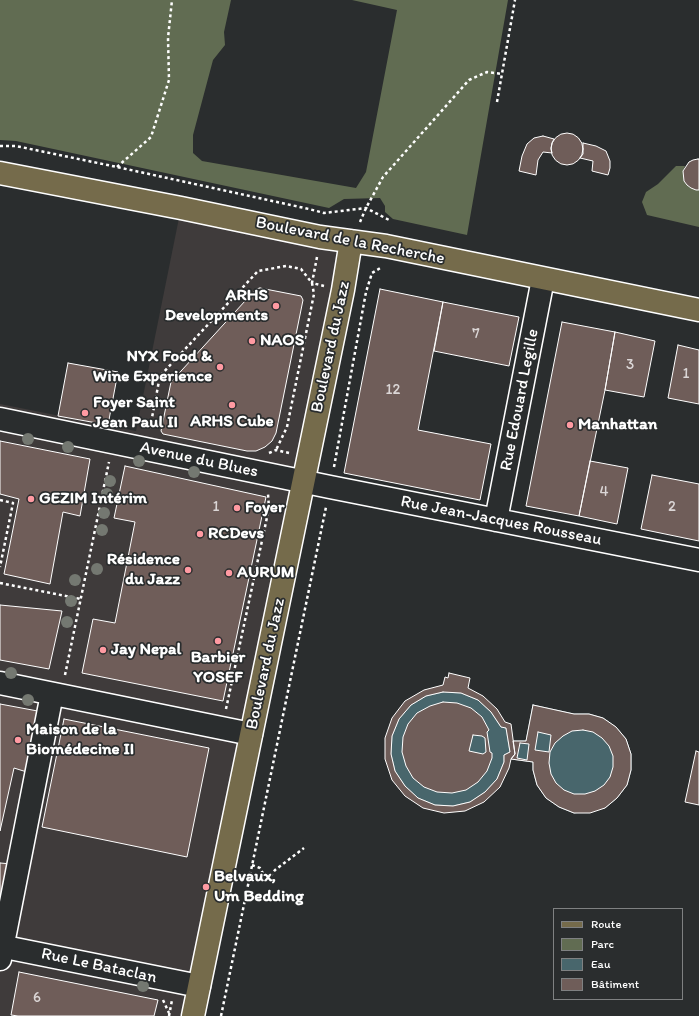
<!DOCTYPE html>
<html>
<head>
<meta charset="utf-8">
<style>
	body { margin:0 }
	#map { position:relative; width:699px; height:1016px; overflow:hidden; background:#2a2d2e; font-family:Itim,sans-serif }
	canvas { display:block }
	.legend { position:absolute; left:553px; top:908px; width:130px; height:92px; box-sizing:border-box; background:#2a2d2e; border:1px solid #7f8182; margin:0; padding:5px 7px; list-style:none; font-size:12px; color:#fff }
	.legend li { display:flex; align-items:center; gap:8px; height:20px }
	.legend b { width:20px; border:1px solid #7f8182 }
</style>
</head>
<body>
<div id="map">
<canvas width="699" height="1016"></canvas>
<ul class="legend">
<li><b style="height:5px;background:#756b4b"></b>Route</li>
<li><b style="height:11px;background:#616c52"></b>Parc</li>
<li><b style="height:11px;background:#48666c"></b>Eau</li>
<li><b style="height:11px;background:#6f5d59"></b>Bâtiment</li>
</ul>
</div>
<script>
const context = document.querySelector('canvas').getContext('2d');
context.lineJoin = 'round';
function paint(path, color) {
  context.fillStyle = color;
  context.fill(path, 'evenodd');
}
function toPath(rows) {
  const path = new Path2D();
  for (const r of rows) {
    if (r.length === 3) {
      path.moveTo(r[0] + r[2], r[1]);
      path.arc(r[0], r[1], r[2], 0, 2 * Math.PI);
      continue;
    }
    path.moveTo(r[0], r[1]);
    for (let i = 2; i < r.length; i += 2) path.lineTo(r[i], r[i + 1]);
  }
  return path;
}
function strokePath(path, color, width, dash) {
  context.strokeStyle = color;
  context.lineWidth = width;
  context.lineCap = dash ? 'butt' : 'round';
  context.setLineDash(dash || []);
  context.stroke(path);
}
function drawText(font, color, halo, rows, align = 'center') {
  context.font = font + ' Itim,sans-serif';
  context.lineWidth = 3.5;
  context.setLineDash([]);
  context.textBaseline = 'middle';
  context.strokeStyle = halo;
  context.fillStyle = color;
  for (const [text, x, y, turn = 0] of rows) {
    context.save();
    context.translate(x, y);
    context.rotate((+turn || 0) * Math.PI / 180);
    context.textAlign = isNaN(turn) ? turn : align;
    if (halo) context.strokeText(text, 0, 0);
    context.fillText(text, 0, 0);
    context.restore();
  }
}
paint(toPath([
	[181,208,351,241,193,1016,0,1016,0,404,136,431]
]), '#3f3b3b');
paint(toPath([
	[0,0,231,0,224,32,225,45,213,60,193,135,193,153,202,161,356,188,366,172,397,10,352,0,508,0,467,235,393,219,385,212,385,206,380,198,344,199,329,208,16,141,0,140],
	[676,166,685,166,683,171,684,181,687,185,691,188,699,190,699,227,647,215,642,202,646,192,658,184]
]), '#616c52');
const water = toPath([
	[443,692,461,693,478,700,491,712,501,727,506,728,510,752,504,755,504,762,497,779,485,792,470,802,453,806,435,805,418,798,405,786,395,771,391,754,392,736,399,719,411,705,426,696,443,692],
	[533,705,574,714,589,714,603,718,616,727,626,739,631,754,631,770,627,785,617,798,605,808,574,813,559,807,546,798,537,785,533,770,533,762,511,759,513,741,526,741,533,705]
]);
paint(water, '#48666c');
strokePath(water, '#91a3a7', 1);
const building = toPath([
	[567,149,16],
	[543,136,554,139,552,143,551,148,552,153,543,152,538,160,536,175,519,171,522,156,527,144,534,138,543,136],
	[583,143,596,146,606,151,610,161,610,168,608,175,592,171,593,161,580,158,583,154,583,143],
	[698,159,699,159,699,190,696,190,691,188,687,185,684,181,683,171,689,162,693,160,698,159],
	[260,288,301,296,303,300,276,433,272,441,265,447,256,451,247,451,163,434,161,431,171,382,256,289,260,288],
	[380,289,443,302,418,430,491,444,480,500,344,473,380,289],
	[443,302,519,317,509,366,434,351,443,302],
	[562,322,615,332,605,390,579,516,526,506,562,322],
	[615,332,655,341,644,397,605,390,615,332],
	[678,345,699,350,699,404,668,398,678,345],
	[68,363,118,372,108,425,58,416,68,363],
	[0,441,90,459,80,516,63,512,50,584,4,574,19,499,0,494,0,441],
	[590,461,628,468,617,524,579,516,590,461],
	[125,466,266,497,223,701,82,673,93,619,115,623,135,522,114,518,125,466],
	[652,475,699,484,699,541,641,529,652,475],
	[0,605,62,611,49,669,0,660,0,605],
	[449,673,470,678,468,688,483,696,497,709,505,722,511,724,515,754,511,759,509,768,500,787,484,802,465,811,444,813,423,808,405,796,392,780,385,759,385,738,392,718,405,701,424,690,443,685,445,677,448,678,449,673],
	[443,692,461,693,478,700,491,712,501,727,506,728,510,752,504,755,504,762,497,779,485,792,470,802,453,806,435,805,418,798,405,786,395,771,391,754,392,736,399,719,411,705,426,696,443,692],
	[443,702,457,703,471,708,482,717,489,730,487,732,490,752,492,753,492,758,487,771,478,782,466,790,452,793,437,792,424,787,413,778,406,766,402,752,403,737,408,724,417,713,430,706,443,702],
	[473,735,482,736,485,738,486,752,483,754,469,751,473,735],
	[0,704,43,712,30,773,14,768,0,831,0,704],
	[533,705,574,714,589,714,603,718,616,727,626,739,631,754,631,770,627,785,617,798,605,808,590,813,574,813,559,807,546,798,537,785,533,770,533,762,511,759,515,754,513,741,526,741,533,705],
	[583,730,593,732,602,738,609,746,613,756,613,767,610,777,604,785,595,791,585,794,574,794,564,790,556,783,551,774,549,763,550,752,555,743,563,736,572,731,583,730],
	[538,732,551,735,549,752,535,750,538,732],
	[520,743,529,744,527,760,517,758,520,743],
	[64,719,209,748,187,857,42,827,64,719],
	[696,751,699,752,699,805,685,802,696,751],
	[0,863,12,864,0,919,0,863],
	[19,972,158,1000,154,1016,18,1016,11,1015,19,972]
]);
paint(building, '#6f5d59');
strokePath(building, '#fff', 1);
const minor = toPath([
	[0,419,330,487,699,560],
	[496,520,543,279],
	[0,683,251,734],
	[0,946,199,986],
	[0,959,52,694]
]);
const major = toPath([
	[0,173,181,208,320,237,386,246,699,310],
	[193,1016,343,290,351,241]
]);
strokePath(minor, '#fff', 25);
strokePath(major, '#fff', 25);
strokePath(toPath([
	[497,102,515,0],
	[0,146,16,146,117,167,309,209,324,213,366,208,391,221],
	[117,167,151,137,169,80,168,38,172,0],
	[360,222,366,208,383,177,469,80,487,72,502,74],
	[317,257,312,283,324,286],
	[150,428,160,376,258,271,286,266,301,269,312,283,314,294,287,427,276,450],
	[269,453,276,450,289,453],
	[334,467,366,292,372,273,382,267],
	[0,500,13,503,0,567],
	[0,583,81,599],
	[65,675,109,462],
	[226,709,269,508,268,494],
	[252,865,260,868,264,875,268,877,270,877,275,870,304,848],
	[163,1000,169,1013],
	[169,1016,172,1000],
	[221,1016,326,507]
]), '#fff', 2.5, [3, 3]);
strokePath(minor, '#2a2d2e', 22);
strokePath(major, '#756b4b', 22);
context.fillStyle = '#747871';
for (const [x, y] of [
	[28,439],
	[68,447],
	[139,461],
	[194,472],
	[110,481],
	[107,494],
	[104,513],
	[102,530],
	[97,569],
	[75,580],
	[71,601],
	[67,622],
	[11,673],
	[28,700],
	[143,986]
]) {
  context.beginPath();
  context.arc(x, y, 6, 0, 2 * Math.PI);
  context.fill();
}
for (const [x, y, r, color] of [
	[276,306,4,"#ff9aa2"],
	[252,341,4,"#ff9aa2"],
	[220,367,4,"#ff9aa2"],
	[232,405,4,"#ff9aa2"],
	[85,413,4,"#ff9aa2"],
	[570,425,4,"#ff9aa2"],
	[31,499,4,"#ff9aa2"],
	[237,508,4,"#ff9aa2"],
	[200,534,4,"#ff9aa2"],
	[188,570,4,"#ff9aa2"],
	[229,573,4,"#ff9aa2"],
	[218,641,4,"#ff9aa2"],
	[103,650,4,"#ff9aa2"],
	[18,740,4,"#ff9aa2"],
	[206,887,4,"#ff9aa2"]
]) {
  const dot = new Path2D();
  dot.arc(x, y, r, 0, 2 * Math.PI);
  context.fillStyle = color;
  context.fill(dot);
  strokePath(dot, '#2a2d2e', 1.5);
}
drawText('15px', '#dbd6d6', null, [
	["7",476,334],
	["3",630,365],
	["1",686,374],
	["12",393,390],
	["4",604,492],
	["1",216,507],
	["2",672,507],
	["6",37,998]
]);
drawText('17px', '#fff', '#2a2d2e', [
	["Boulevard de la Recherche",350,241,11],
	["Boulevard du Jazz",331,347,-78],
	["Rue Edouard Legille",520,400,-79],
	["Avenue du Blues",199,460,12],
	["Rue Jean-Jacques Rousseau",501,521,11],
	["Boulevard du Jazz",266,664,-78],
	["Rue Le Bataclan",99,966,12]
]);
drawText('bold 17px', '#fff', '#2a2d2e', [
	["ARHS",268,296,"right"],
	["Developments",268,316,"right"],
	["NAOS",260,341],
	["NYX Food &",212,357,"right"],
	["Wine Experience",212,377,"right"],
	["Foyer Saint",93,403],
	["Jean Paul II",93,423],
	["ARHS Cube",232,422,"center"],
	["Manhattan",578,425],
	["GEZIM Intérim",39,499],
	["Foyer",245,508],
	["RCDevs",208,534],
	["Résidence",180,560,"right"],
	["du Jazz",180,580,"right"],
	["AURUM",237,573],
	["Jay Nepal",111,650],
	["Barbier",218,658,"center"],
	["YOSEF",218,678,"center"],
	["Maison de la",26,730],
	["Biomédecine II",26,750],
	["Belvaux,",214,877],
	["Um Bedding",214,897]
], 'left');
</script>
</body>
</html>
